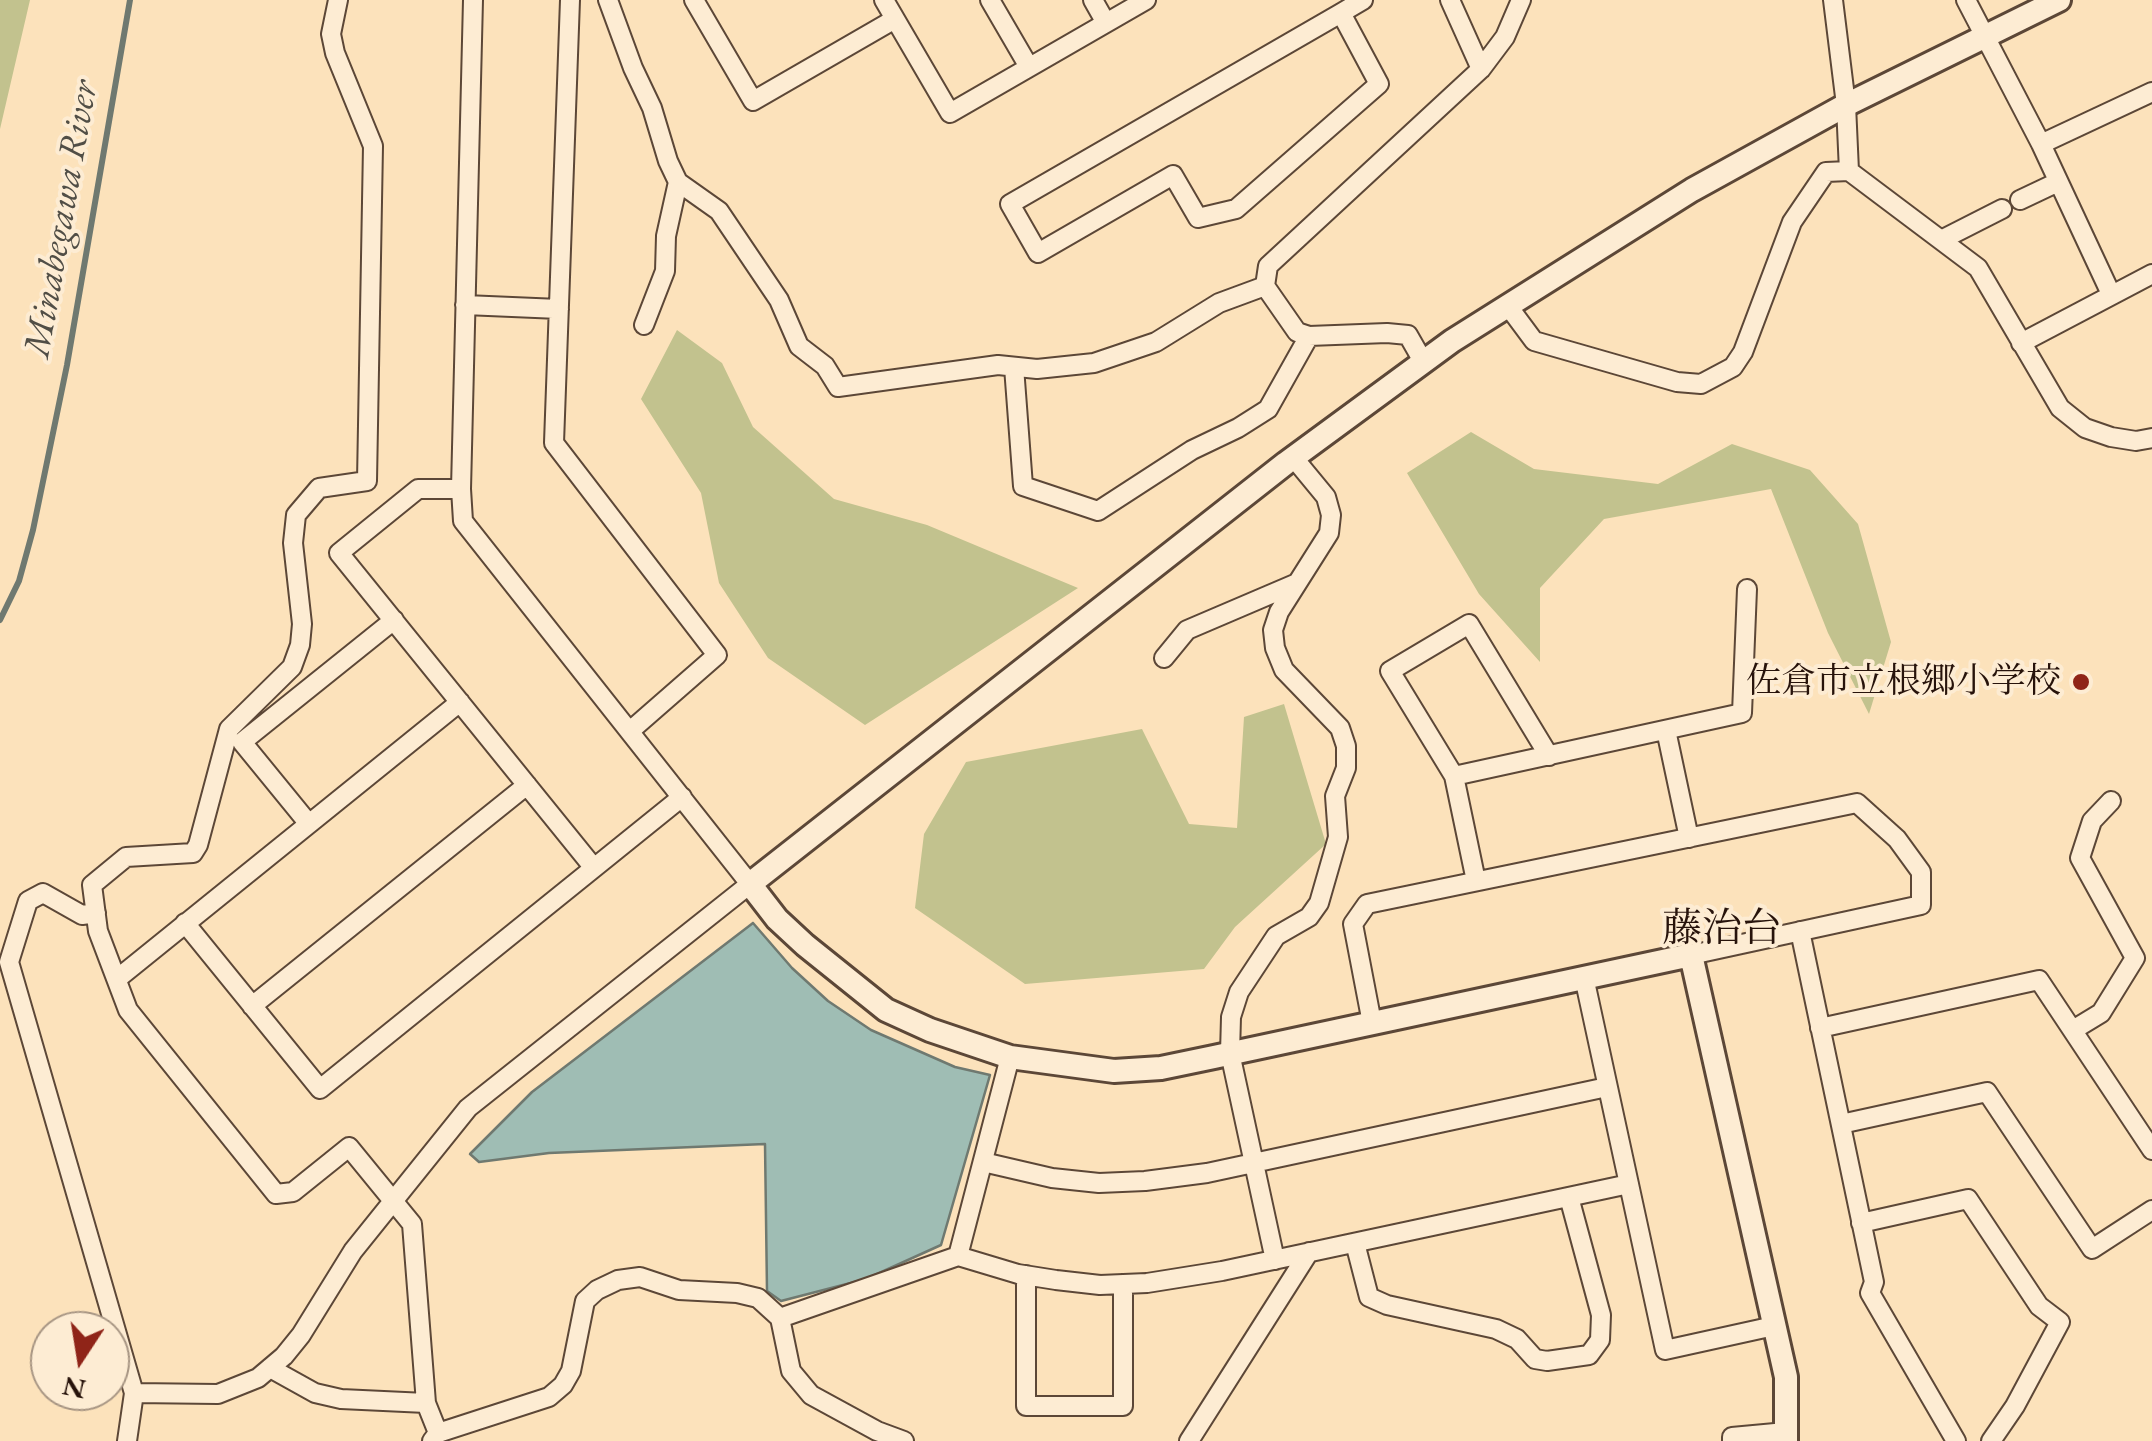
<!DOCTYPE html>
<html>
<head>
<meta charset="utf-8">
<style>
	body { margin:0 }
	#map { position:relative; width:2152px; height:1441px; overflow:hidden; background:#fce2bb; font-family:"EB Garamond",serif }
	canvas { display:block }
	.north { position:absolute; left:30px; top:1311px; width:100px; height:100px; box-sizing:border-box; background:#fdecd3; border:2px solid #a79583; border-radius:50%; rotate:192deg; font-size:28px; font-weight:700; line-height:40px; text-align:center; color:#27130b }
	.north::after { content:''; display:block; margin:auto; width:35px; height:45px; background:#8f2418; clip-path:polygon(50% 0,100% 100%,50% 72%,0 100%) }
</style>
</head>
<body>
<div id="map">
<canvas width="2152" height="1441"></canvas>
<div class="north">N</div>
</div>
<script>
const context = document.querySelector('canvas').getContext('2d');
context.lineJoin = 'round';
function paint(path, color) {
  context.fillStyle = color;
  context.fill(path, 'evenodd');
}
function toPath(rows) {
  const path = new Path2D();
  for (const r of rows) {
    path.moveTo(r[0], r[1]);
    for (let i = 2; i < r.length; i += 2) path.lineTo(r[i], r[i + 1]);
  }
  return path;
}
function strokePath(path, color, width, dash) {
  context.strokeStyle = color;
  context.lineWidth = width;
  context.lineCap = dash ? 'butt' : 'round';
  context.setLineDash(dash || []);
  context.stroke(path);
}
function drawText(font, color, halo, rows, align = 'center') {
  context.font = font + ' "EB Garamond","Noto Serif JP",serif';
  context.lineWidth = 8;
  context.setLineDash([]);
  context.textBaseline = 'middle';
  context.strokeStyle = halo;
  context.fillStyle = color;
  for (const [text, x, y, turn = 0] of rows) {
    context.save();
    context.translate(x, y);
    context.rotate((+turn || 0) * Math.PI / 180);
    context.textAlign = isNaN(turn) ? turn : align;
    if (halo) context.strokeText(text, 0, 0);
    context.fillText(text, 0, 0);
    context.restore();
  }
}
paint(toPath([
	[0,0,30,0,0,129],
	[677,330,722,363,753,427,834,499,927,525,1078,588,865,725,768,658,719,583,701,493,641,399],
	[1471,432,1534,469,1658,484,1732,444,1810,470,1858,524,1891,642,1869,714,1828,633,1771,489,1604,519,1540,588,1540,662,1479,594,1407,473],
	[1284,704,1326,844,1235,927,1204,969,1025,984,915,908,924,834,966,762,1142,729,1189,824,1237,828,1244,717]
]), '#c2c28e');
const water = toPath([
	[753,923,792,968,828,1001,871,1030,955,1067,990,1075,941,1245,866,1279,781,1301,767,1291,765,1144,549,1153,479,1162,470,1154,532,1092,753,923]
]);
paint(water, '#9fbdb4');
strokePath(water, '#6f7970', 2.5);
strokePath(toPath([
	[0,620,19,581,33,530,67,365,130,0]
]), '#6f7970', 6);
const minor = toPath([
	[338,0,331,34,335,53,373,146,367,481,319,488,296,515,293,543,302,624,300,645,292,667,229,729,198,845,193,853,126,857,92,885,98,931,128,1010,276,1194,293,1192,349,1147,412,1224,426,1403,438,1433,432,1441],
	[570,0,554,443,717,655,630,731],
	[608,0,633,68,652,108,668,161,678,182,666,236,665,271,644,325],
	[694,0,753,101,895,19],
	[884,0,950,113,1146,0],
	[990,0,1029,67],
	[1093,0,1106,23],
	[1450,0,1481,69],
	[1833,0,1846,105,1849,171,1978,268,2060,408,2085,428,2111,437,2136,441,2152,438],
	[1966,0,2041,144,2111,294],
	[1341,13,1379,84,1236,209,1198,218,1173,175,1038,253,1010,204,1341,13,1363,0],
	[2041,144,2152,92],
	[678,182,719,211,779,300,799,346,825,366,838,387,998,365,1037,369,1094,363,1156,342,1219,303,1265,286],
	[2020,200,2058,182],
	[1943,239,2002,209],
	[465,305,559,309],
	[1508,306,1534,341,1677,382,1701,384,1733,367,1743,352,1792,222,1826,172,1849,171],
	[1309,336,1297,332,1265,286,1268,266,1481,69,1505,37,1521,0],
	[2021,343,2152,274],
	[1014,367,1023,486,1098,511,1192,450,1238,428,1268,409,1309,336,1387,333,1408,335,1424,363],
	[461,489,418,489,339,553,594,868],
	[1164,658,1187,630,1297,583],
	[1666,730,1689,838],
	[1454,776,1742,713,1747,589],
	[309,824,242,742,394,620],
	[1476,881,1454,776,1390,671,1469,624,1549,756],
	[96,913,82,915,43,893,28,901,9,962,134,1393,127,1441],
	[185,923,320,1089,682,797],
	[1800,931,1874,1282,1870,1293,1956,1441],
	[1584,977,1665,1350,1774,1326],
	[117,979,460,702],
	[252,1006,527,785],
	[1372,1023,1353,924,1367,904,1857,803,1897,839,1921,872,1921,905,1691,955],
	[1820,1028,2039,980,2152,1150],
	[2073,1030,2101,1013,2135,958,2080,858,2092,821,2111,801],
	[1841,1124,1987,1092,2092,1249,2152,1210],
	[983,1162,1052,1178,1099,1183,1145,1181,1207,1173,1607,1087],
	[1861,1223,1968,1199,2039,1306,2060,1322,2015,1406,1991,1441],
	[1355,1243,1369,1297,1387,1305,1496,1329,1517,1339,1535,1359,1547,1361,1589,1355,1600,1340,1601,1315,1569,1197],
	[958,1256,1018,1274,1056,1280,1100,1285,1147,1283,1222,1271,1629,1184],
	[1275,1260,1230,1053,1231,1017,1239,992,1276,936,1309,917,1319,903,1338,837,1335,796,1346,768,1346,746,1340,728,1284,670,1275,648,1273,630,1279,612,1329,533,1331,515,1326,497,1293,457],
	[1026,1275,1026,1406,1123,1406,1123,1284],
	[780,1318,791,1371,811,1395,877,1431,904,1441],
	[270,1368,315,1393,341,1399,426,1403],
	[134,1393,218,1394,258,1378,284,1356,301,1335,353,1251,468,1108,750,884,463,521,461,489,473,0],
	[438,1433,549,1397,563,1385,571,1371,585,1301,597,1290,618,1280,640,1277,679,1290,737,1293,758,1298,780,1318,958,1256,1010,1057],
	[1189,1441,1309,1252],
	[1732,1441,1732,1437,1786,1432]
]);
const tertiary = toPath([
	[1786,1441,1786,1377,1691,955,1214,1057,1161,1068,1114,1071,1010,1057,930,1030,886,1010,805,945,777,919,750,884,1286,463,1452,341,1692,190,1846,105,2059,0]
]);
strokePath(minor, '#5c4737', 22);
strokePath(tertiary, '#5c4737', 28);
strokePath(minor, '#fdecd3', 18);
strokePath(tertiary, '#fdecd3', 22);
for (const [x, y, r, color] of [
	[2081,682,10,"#8f2418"]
]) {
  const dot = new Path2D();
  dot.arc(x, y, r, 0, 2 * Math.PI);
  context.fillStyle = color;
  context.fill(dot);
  strokePath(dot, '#fdecd3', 4);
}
drawText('35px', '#27130b', '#fdecd3', [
	["佐倉市立根郷小学校",2061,682]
], 'right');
drawText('italic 38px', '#514e46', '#fdecd3', [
	["Minabegawa River",62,219,-80]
]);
drawText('40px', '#27130b', '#fdecd3', [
	["藤治台",1722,930]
]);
</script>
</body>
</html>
